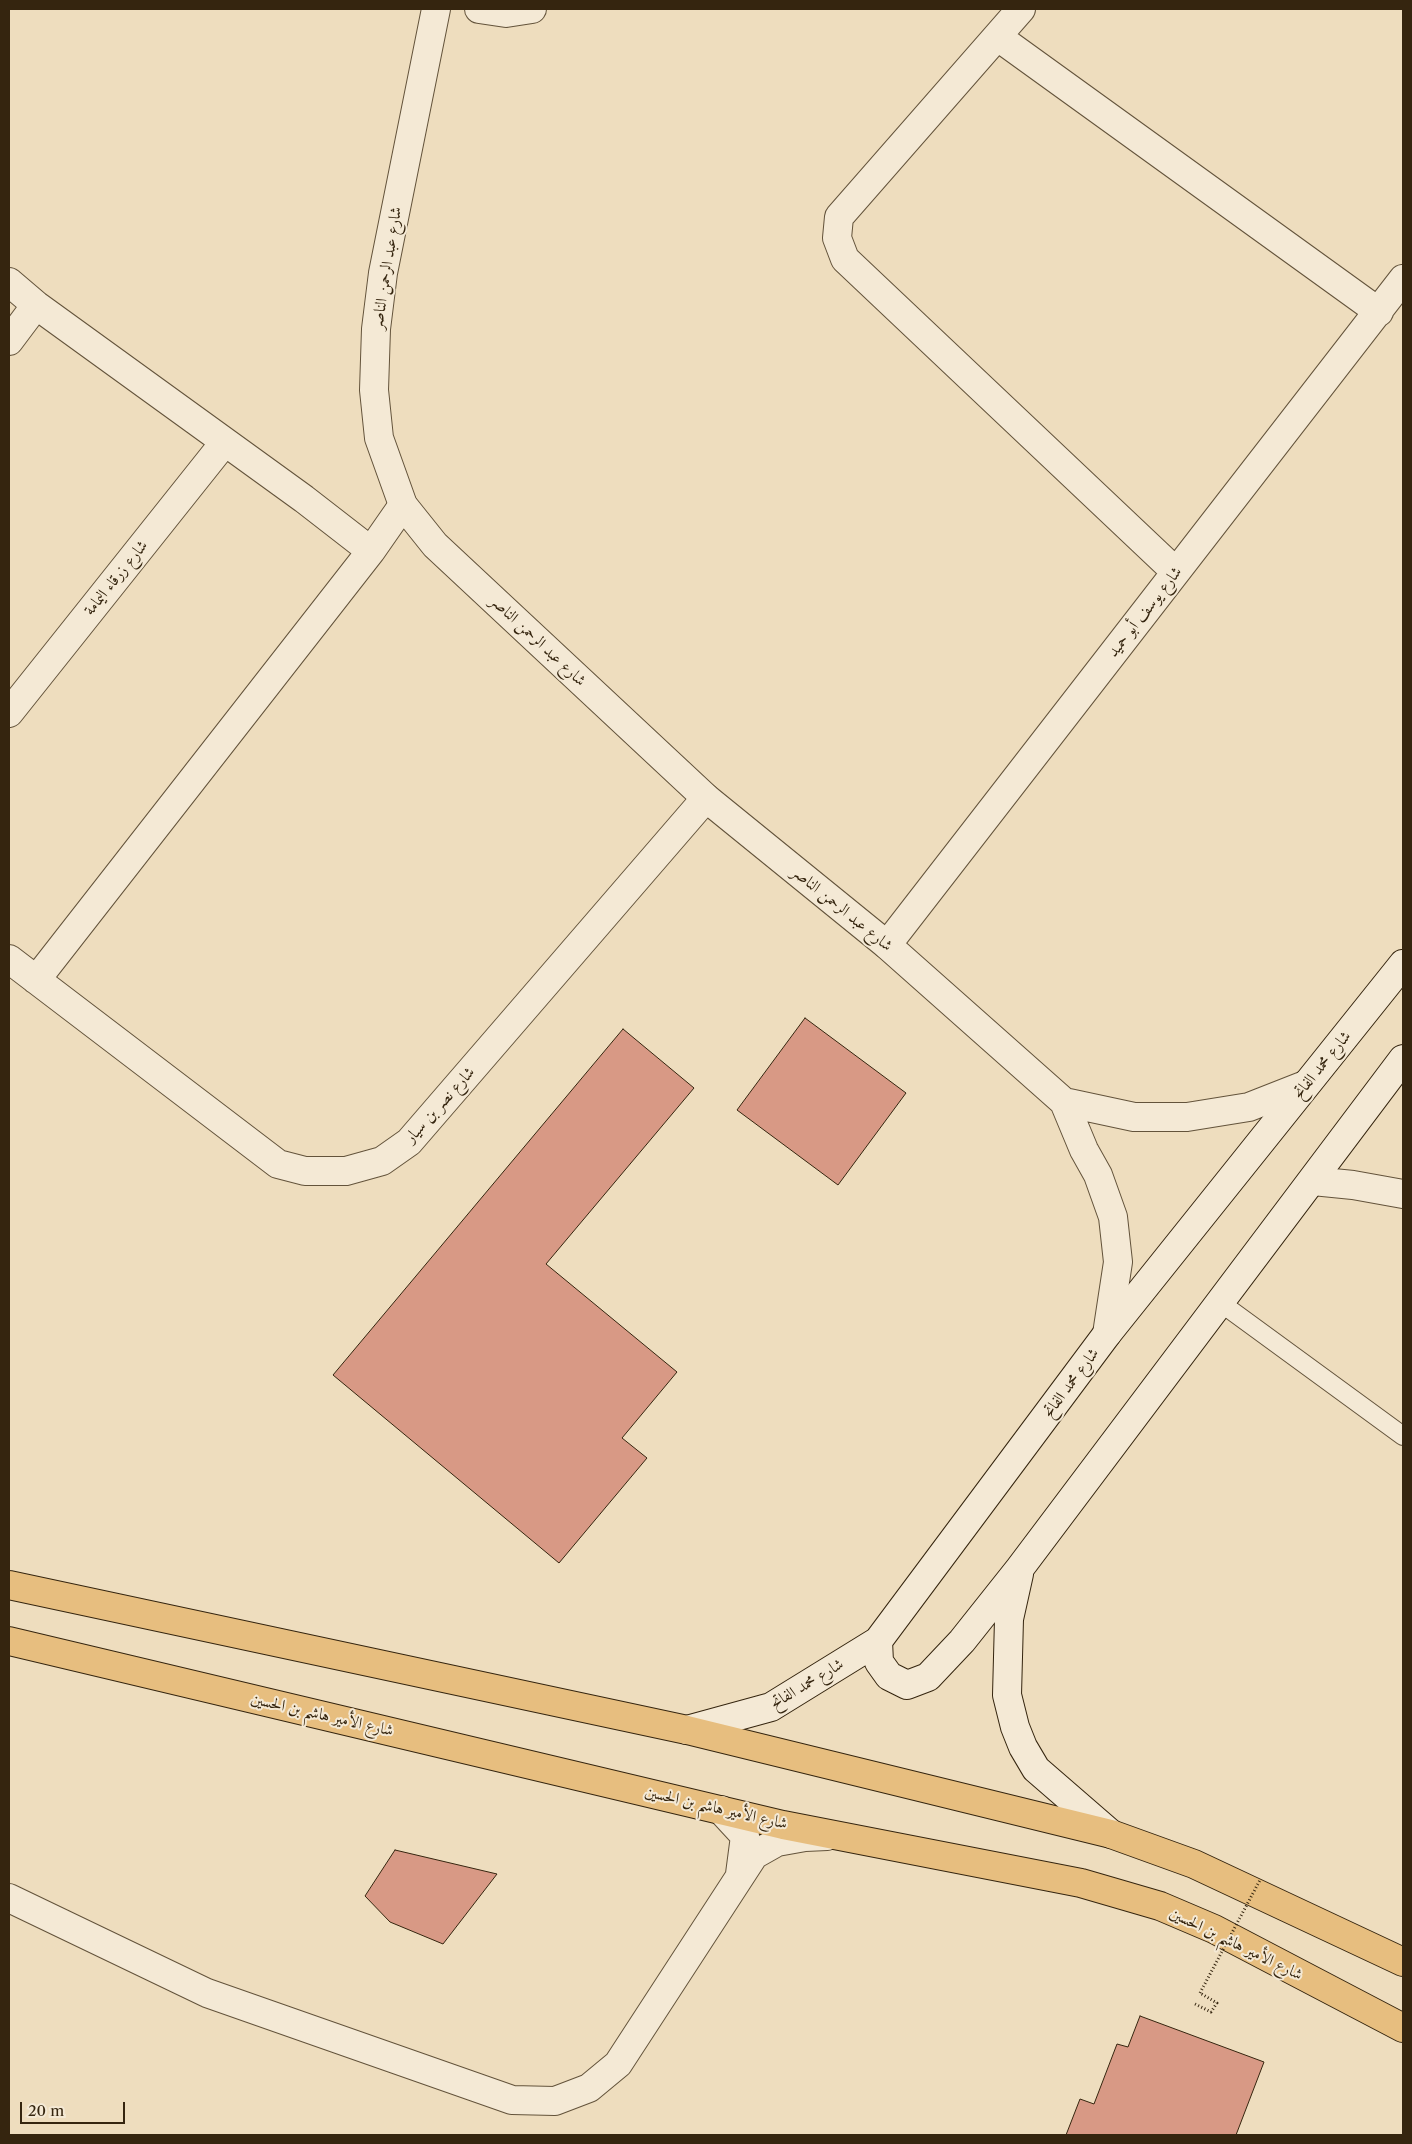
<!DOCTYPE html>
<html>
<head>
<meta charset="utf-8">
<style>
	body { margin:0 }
	#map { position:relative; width:1412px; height:2144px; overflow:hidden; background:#eeddbe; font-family:"Libre Caslon Text",serif }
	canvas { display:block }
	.frame { position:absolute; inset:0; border:10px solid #35250f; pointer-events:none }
	.scale { position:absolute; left:20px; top:2102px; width:105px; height:22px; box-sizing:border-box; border:2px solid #35250f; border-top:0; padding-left:6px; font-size:15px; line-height:18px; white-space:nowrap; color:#35250f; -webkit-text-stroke:4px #f4e9d5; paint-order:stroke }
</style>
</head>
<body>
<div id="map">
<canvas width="1412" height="2144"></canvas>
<div class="frame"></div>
<div class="scale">20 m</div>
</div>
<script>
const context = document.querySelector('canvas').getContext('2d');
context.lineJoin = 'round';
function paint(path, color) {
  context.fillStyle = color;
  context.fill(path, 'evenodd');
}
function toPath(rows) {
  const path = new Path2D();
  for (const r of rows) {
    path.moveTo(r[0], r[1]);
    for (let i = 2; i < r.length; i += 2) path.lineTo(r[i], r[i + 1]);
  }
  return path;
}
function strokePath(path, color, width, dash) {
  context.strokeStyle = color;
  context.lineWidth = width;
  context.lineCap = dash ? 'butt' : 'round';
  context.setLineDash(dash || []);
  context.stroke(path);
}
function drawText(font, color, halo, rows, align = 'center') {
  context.font = font + ' "Libre Caslon Text",Amiri,serif';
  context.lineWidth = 4;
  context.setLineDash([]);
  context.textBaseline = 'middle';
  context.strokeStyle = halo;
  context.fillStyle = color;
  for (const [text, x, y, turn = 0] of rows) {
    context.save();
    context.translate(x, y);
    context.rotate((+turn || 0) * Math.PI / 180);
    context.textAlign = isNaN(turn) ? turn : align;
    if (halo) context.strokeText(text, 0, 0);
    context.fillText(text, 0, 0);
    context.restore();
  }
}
const building = toPath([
	[805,1018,906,1093,838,1185,737,1110,805,1018],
	[623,1029,694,1088,546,1264,677,1372,622,1438,647,1458,559,1563,333,1375,623,1029],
	[395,1850,497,1874,443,1944,390,1922,365,1896,395,1850],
	[1140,2016,1264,2062,1236,2135,1066,2135,1080,2099,1094,2104,1117,2044,1128,2047,1140,2016]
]);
paint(building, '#d89985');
strokePath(building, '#35250f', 1);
const service = toPath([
	[1221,1303,1403,1436]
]);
const minor = toPath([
	[479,9,506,13,532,9],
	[1021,9,839,217,837,238,845,259,1176,572],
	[998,37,1379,312],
	[9,282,36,305,304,499,371,551],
	[9,341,36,305],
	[9,713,224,443],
	[887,945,1403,279],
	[9,959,278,1164,305,1171,346,1171,382,1161,409,1142,706,798],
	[36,980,371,551,403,505],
	[1313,1181,1353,1185,1403,1194],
	[721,1810,745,1836,740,1874],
	[9,1898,207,1993,512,2100,555,2101,589,2088,618,2064,754,1855,777,1842,805,1837,827,1836]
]);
const tertiary = toPath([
	[436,9,383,273,376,329,374,390,379,438,403,505,435,545,706,798,887,945,1064,1102,1084,1150,1098,1175,1113,1217,1118,1262,1107,1334],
	[1064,1102,1134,1117,1187,1117,1249,1107,1305,1085]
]);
const secondary = toPath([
	[1019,1574,1009,1619,1007,1695,1015,1727,1023,1747,1036,1769,1111,1834],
	[878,1641,879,1662,889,1676,907,1685,928,1677,962,1641,1020,1568,1403,1059],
	[687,1730,771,1707,878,1641,1107,1334,1403,964]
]);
const trunk = toPath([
	[9,1585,687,1730,1111,1834,1194,1864,1403,1962],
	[9,1641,783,1825,1081,1883,1160,1906,1214,1929,1403,2028]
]);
strokePath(service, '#63533b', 20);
strokePath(minor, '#63533b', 30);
strokePath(tertiary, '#63533b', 30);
strokePath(secondary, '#35250f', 30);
strokePath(trunk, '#35250f', 30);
strokePath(toPath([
	[1195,2004,1211,2012,1217,2003,1200,1993]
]), '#35250f', 3, [1, 2.5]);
strokePath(service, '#f4e9d5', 18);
strokePath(minor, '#f4e9d5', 28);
strokePath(tertiary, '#f4e9d5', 28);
strokePath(secondary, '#f4e9d5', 28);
strokePath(trunk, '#e7be7f', 28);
strokePath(toPath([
	[1200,1993,1260,1880]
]), '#35250f', 3, [1, 2.5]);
drawText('16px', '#35250f', '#f4e9d5', [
	["شارع عبد الرحمن الناصر",387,268,-81],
	["شارع زرقاء اليمامة",116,578,-51],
	["شارع يوسف أبو حميد",1145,612,-52],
	["شارع عبد الرحمن الناصر",538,641,43],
	["شارع عبد الرحمن الناصر",842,909,39],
	["شارع محمد الفاتح",1322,1065,-51],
	["شارع نصر بن سيار",440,1105,-48],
	["شارع محمد الفاتح",1071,1383,-53],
	["شارع محمد الفاتح",807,1684,-31],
	["شارع الأمير هاشم بن الحسين",322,1715,13],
	["شارع الأمير هاشم بن الحسين",716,1808,13],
	["شارع الأمير هاشم بن الحسين",1236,1944,26]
]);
</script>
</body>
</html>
